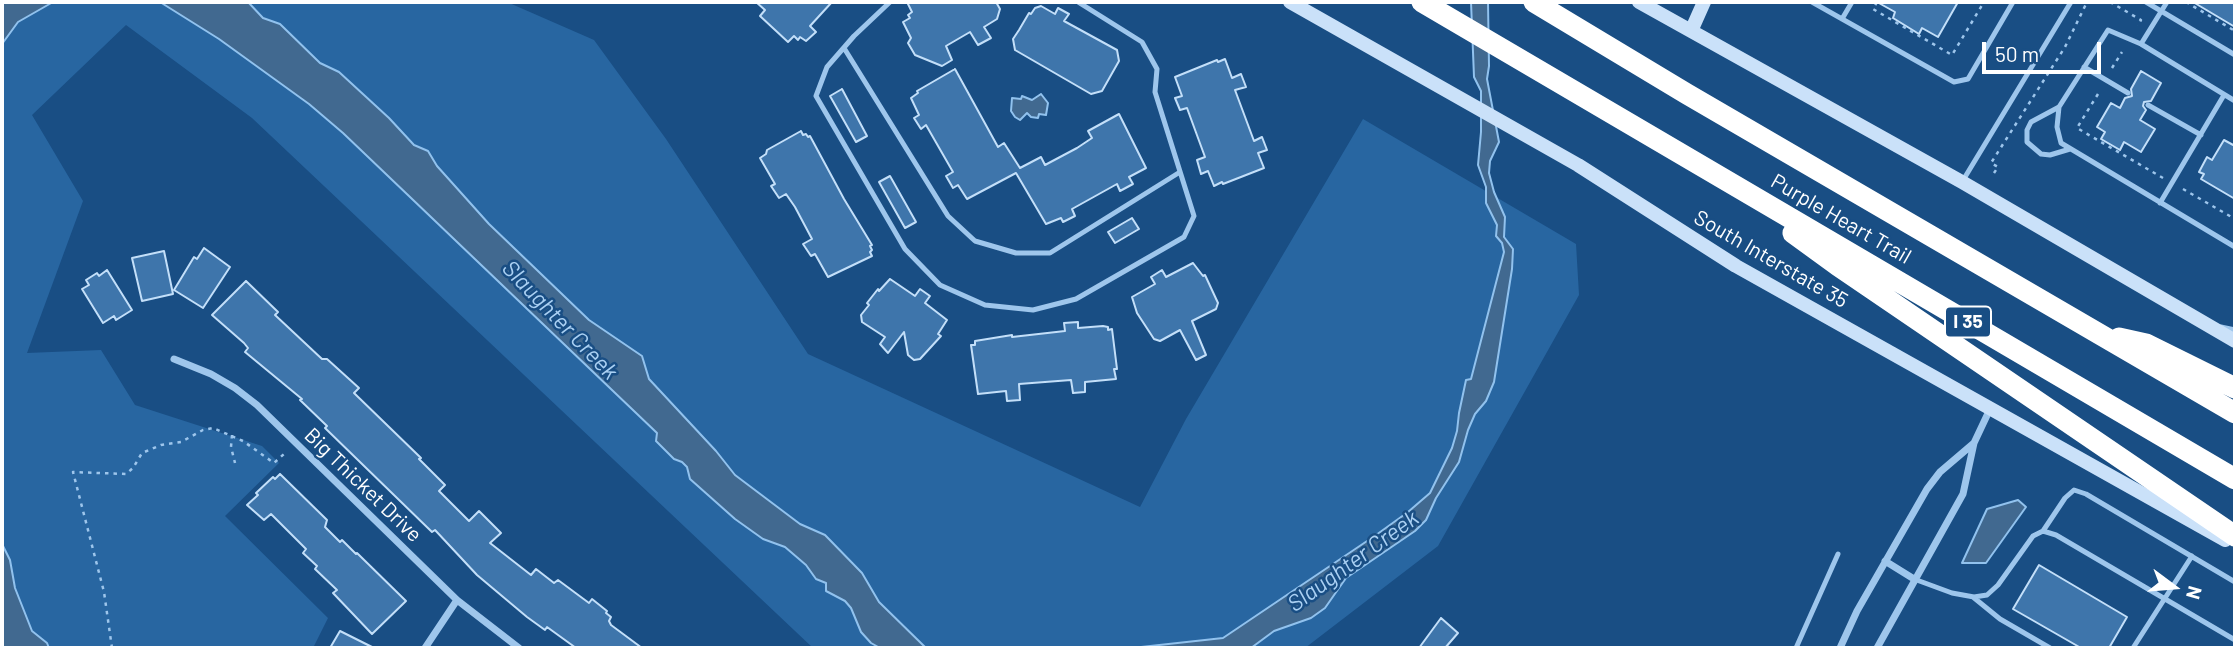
<!DOCTYPE html>
<html>
<head>
<meta charset="utf-8">
<style>
	body { margin:0 }
	#map { position:relative; width:2237px; height:650px; overflow:hidden; background:#194e84; font-family:Barlow,sans-serif }
	canvas { display:block }
	.frame { position:absolute; inset:0; border:4px solid #fff; pointer-events:none }
	.north { position:absolute; left:2139px; top:552px; width:70px; height:70px; -webkit-text-stroke:5px #194e84; paint-order:stroke; rotate:106deg; font-size:19px; font-weight:700; line-height:28px; text-align:center; color:#fff }
	.north::after { content:''; display:block; margin:auto; width:24px; height:32px; background:#fff; clip-path:polygon(50% 0,100% 100%,50% 72%,0 100%) }
	.scale { position:absolute; left:1982px; top:42px; width:119px; height:32px; box-sizing:border-box; border:4px solid #fff; border-top:0; padding-left:9px; font-size:21px; line-height:24px; white-space:nowrap; color:#fff; -webkit-text-stroke:5px #194e84; paint-order:stroke }
</style>
</head>
<body>
<div id="map">
<canvas width="2237" height="650"></canvas>
<div class="frame"></div>
<div class="north">N</div>
<div class="scale">50 m</div>
</div>
<script>
const context = document.querySelector('canvas').getContext('2d');
context.lineJoin = 'round';
function paint(path, color) {
  context.fillStyle = color;
  context.fill(path, 'evenodd');
}
function toPath(rows) {
  const path = new Path2D();
  for (const r of rows) {
    path.moveTo(r[0], r[1]);
    for (let i = 2; i < r.length; i += 2) path.lineTo(r[i], r[i + 1]);
  }
  return path;
}
function strokePath(path, color, width, dash) {
  context.strokeStyle = color;
  context.lineWidth = width;
  context.lineCap = dash ? 'butt' : 'round';
  context.setLineDash(dash || []);
  context.stroke(path);
}
function drawText(font, color, halo, rows, align = 'center') {
  context.font = font + ' Barlow,sans-serif';
  context.lineWidth = 5;
  context.setLineDash([]);
  context.textBaseline = 'middle';
  context.strokeStyle = halo;
  context.fillStyle = color;
  for (const [text, x, y, turn = 0] of rows) {
    context.save();
    context.translate(x, y);
    context.rotate((+turn || 0) * Math.PI / 180);
    context.textAlign = isNaN(turn) ? turn : align;
    if (halo) context.strokeText(text, 0, 0);
    context.fillText(text, 0, 0);
    context.restore();
  }
}
paint(toPath([
	[2,2,507,2,594,40,666,139,808,354,1140,507,1186,419,1363,119,1576,244,1579,295,1438,546,1305,648,813,648,252,118,126,25,32,115,83,201,27,353,101,350,135,405,262,446,279,463,225,516,328,618,313,648,2,648]
]), '#2866a1');
const water = toPath([
	[2,2,53,2,18,22,2,44,2,2],
	[160,2,248,2,263,18,280,24,320,63,339,72,389,118,414,145,428,151,437,166,489,224,589,320,642,356,649,379,716,451,735,475,800,524,825,535,862,573,879,602,926,648,880,648,871,643,861,632,851,608,845,601,826,591,826,583,816,579,806,565,785,547,763,539,735,519,690,479,687,467,682,462,674,459,656,441,657,433,343,133,309,104,219,39,160,2],
	[1471,2,1488,2,1489,66,1487,79,1499,142,1490,161,1489,173,1494,192,1505,217,1504,237,1513,249,1512,269,1494,382,1486,401,1475,414,1468,430,1459,462,1436,498,1426,520,1415,531,1346,578,1325,608,1311,618,1274,631,1251,648,1132,648,1223,638,1376,535,1408,512,1430,493,1452,448,1457,431,1459,413,1466,380,1471,379,1504,252,1502,243,1496,236,1497,225,1486,203,1486,187,1478,165,1481,132,1481,91,1474,77,1471,2],
	[1041,94,1048,103,1046,115,1039,114,1038,118,1031,117,1027,113,1020,120,1015,117,1011,111,1012,98,1021,99,1022,96,1032,100,1041,94],
	[2018,500,2026,507,1986,563,1962,563,1987,509,2018,500],
	[2,544,10,560,15,588,32,631,47,643,49,648,2,648,2,544]
]);
paint(water, '#416990');
strokePath(water, '#91c2ee', 2);
const building = toPath([
	[756,2,832,2,810,26,816,32,806,41,800,37,798,40,794,36,788,42,760,16,765,10,756,2],
	[907,2,996,2,1000,9,997,19,984,27,991,38,978,45,970,32,946,46,952,60,942,66,915,55,908,43,911,38,903,22,910,18,908,15,912,12,907,2],
	[1877,2,1958,2,1938,37,1922,28,1919,34,1893,18,1895,12,1877,2],
	[2193,2,2235,2,2235,27,2193,2],
	[1041,6,1055,14,1058,8,1069,14,1064,21,1117,50,1119,61,1102,91,1091,94,1015,50,1013,39,1019,30,1029,13,1031,14,1035,8,1041,6],
	[1225,59,1232,78,1241,74,1246,87,1235,90,1254,141,1262,137,1267,150,1258,153,1264,168,1223,184,1222,182,1214,186,1208,171,1201,174,1197,160,1205,157,1187,108,1180,110,1175,98,1182,96,1175,77,1217,60,1218,62,1225,59],
	[955,69,998,147,1004,143,1020,168,1041,157,1045,165,1077,148,1092,138,1088,131,1119,114,1146,168,1129,177,1133,184,1120,191,1117,184,1072,209,1075,216,1063,222,1061,218,1046,224,1016,173,967,199,958,185,953,188,946,176,953,172,926,125,921,129,914,118,919,115,911,98,918,93,917,91,955,69],
	[2141,71,2161,83,2151,101,2144,102,2143,106,2146,110,2140,120,2155,129,2141,152,2124,142,2120,150,2101,139,2105,132,2097,127,2111,103,2120,108,2125,98,2132,96,2131,89,2141,71],
	[842,89,867,136,856,142,830,96,842,89],
	[801,131,803,135,806,134,808,137,810,136,844,199,872,245,870,246,872,250,870,252,872,256,828,277,815,254,811,256,803,244,812,239,795,207,786,194,779,198,771,186,775,184,760,158,766,154,767,150,801,131],
	[2224,140,2235,146,2235,199,2201,179,2204,174,2199,172,2207,157,2212,160,2224,140],
	[890,176,916,222,905,228,879,182,890,176],
	[1132,218,1139,229,1115,243,1108,232,1132,218],
	[204,248,230,267,203,308,174,290,194,257,197,259,204,248],
	[164,251,173,294,142,301,132,258,164,251],
	[1193,263,1203,276,1205,275,1218,303,1216,309,1192,321,1206,355,1196,360,1180,330,1160,341,1154,339,1137,313,1132,297,1155,284,1151,277,1162,270,1166,277,1193,263],
	[107,270,132,310,116,320,114,316,103,323,82,289,89,285,86,280,97,273,99,276,107,270],
	[890,279,915,296,920,289,930,296,925,303,947,320,938,334,941,336,920,359,914,360,908,355,904,332,888,353,880,344,885,337,862,322,861,315,869,305,867,303,878,289,879,291,890,279],
	[246,281,278,312,275,315,322,359,327,359,359,388,354,393,421,458,419,459,445,485,439,491,469,521,479,511,501,533,490,543,531,575,536,569,554,583,558,580,589,603,592,599,607,611,606,613,611,617,609,621,611,625,642,648,576,648,547,627,545,630,527,617,477,575,435,530,432,532,325,428,327,426,300,400,302,399,245,352,248,348,244,343,212,315,246,281],
	[1078,322,1078,328,1103,326,1108,327,1108,330,1112,329,1117,369,1114,369,1116,379,1085,382,1085,392,1073,393,1071,380,1019,384,1020,400,1007,401,1006,391,978,394,971,345,975,345,975,341,1012,335,1012,337,1065,331,1064,323,1078,322],
	[280,474,327,520,325,527,340,542,342,540,356,554,357,553,406,601,372,634,333,593,337,590,315,569,317,566,303,553,306,549,271,514,264,520,247,505,258,495,256,493,273,477,275,479,280,474],
	[2039,565,2127,617,2109,648,2081,648,2013,609,2039,565],
	[1441,618,1458,633,1445,648,1419,648,1441,618],
	[340,631,374,648,330,648,340,631]
]);
paint(building, '#3e75ab');
strokePath(building, '#c3dff9', 2);
strokePath(toPath([
	[1877,2,1873,9,1952,55,1984,2],
	[2110,2,2141,20,2138,26],
	[2186,2,2235,31],
	[2112,68,2122,52],
	[2098,94,2077,128,2163,178],
	[1994,173,1998,167,1991,163,2065,47,2087,2],
	[2183,189,2235,219],
	[232,435,231,447,235,463],
	[112,648,104,592,73,472,126,474,133,468,142,453,161,445,181,442,203,430,213,428,243,441,274,463,284,454]
]), '#9ec6ec', 2.5, [3.5, 5]);
strokePath(toPath([
	[890,2,854,36,827,67,816,96,905,249,940,285,985,305,1033,310,1076,299,1184,237,1194,216,1155,92,1157,69,1142,42,1078,2],
	[1812,2,1954,82,1968,79,2013,2],
	[2146,2,2235,55],
	[2167,2,2141,44,2108,30,2059,107,2057,127,2061,143,2235,247],
	[1842,19,1852,2],
	[2141,44,2235,101],
	[844,48,948,216,975,241,1016,253,1050,253,1180,172],
	[2084,67,2128,93],
	[2148,105,2201,135],
	[2059,107,2031,122,2027,130,2027,142,2041,154,2050,155,2070,149],
	[1962,182,2071,2],
	[2160,203,2224,95],
	[2221,327,2235,330],
	[2043,531,2065,498,2074,490,2086,494,2235,582],
	[1914,579,1952,593,1974,597,1987,595,1998,585,2033,536,2043,531,2056,535,2235,640],
	[1973,597,2000,619,2050,648],
	[1796,648,1838,554],
	[2133,648,2192,556]
]), '#9ec6ec', 5);
strokePath(toPath([
	[174,359,211,374,235,388,257,405,457,600,519,648],
	[1885,561,1914,579],
	[425,648,457,600],
	[1840,648,1857,611,1927,489,1940,472,1974,443],
	[1877,648,1963,494,1974,443,1990,409]
]), '#9ec6ec', 7);
strokePath(toPath([
	[1290,2,1578,165,1736,266,2225,540],
	[1639,2,1962,182,2235,341],
	[1692,29,1704,2]
]), '#cae1f9', 14);
strokePath(toPath([
	[1422,2,2235,479],
	[1534,2,1687,94,2235,413],
	[1793,233,1837,265,2235,536],
	[2119,338,2146,344,2235,388]
]), '#fff', 21);
for (const [x, y, w] of [
	[1968,322,46]
]) {
  const box = new Path2D();
  box.roundRect(x - w / 2, y - 15.5, w, 31, 5);
  context.fillStyle = '#194e84';
  context.fill(box);
  strokePath(box, '#fff', 2);
}
drawText('bold 19px', '#fff', null, [
	["I 35",1968,322]
]);
drawText('21px', '#fff', '#194e84', [
	["Purple Heart Trail",1841,219,30],
	["South Interstate 35",1771,259,30],
	["Big Thicket Drive",363,485,44]
]);
drawText('italic 23px', '#aad0f3', '#194e84', [
	["Slaughter Creek",560,320,46],
	["Slaughter Creek",1353,561,-36]
]);
</script>
</body>
</html>
